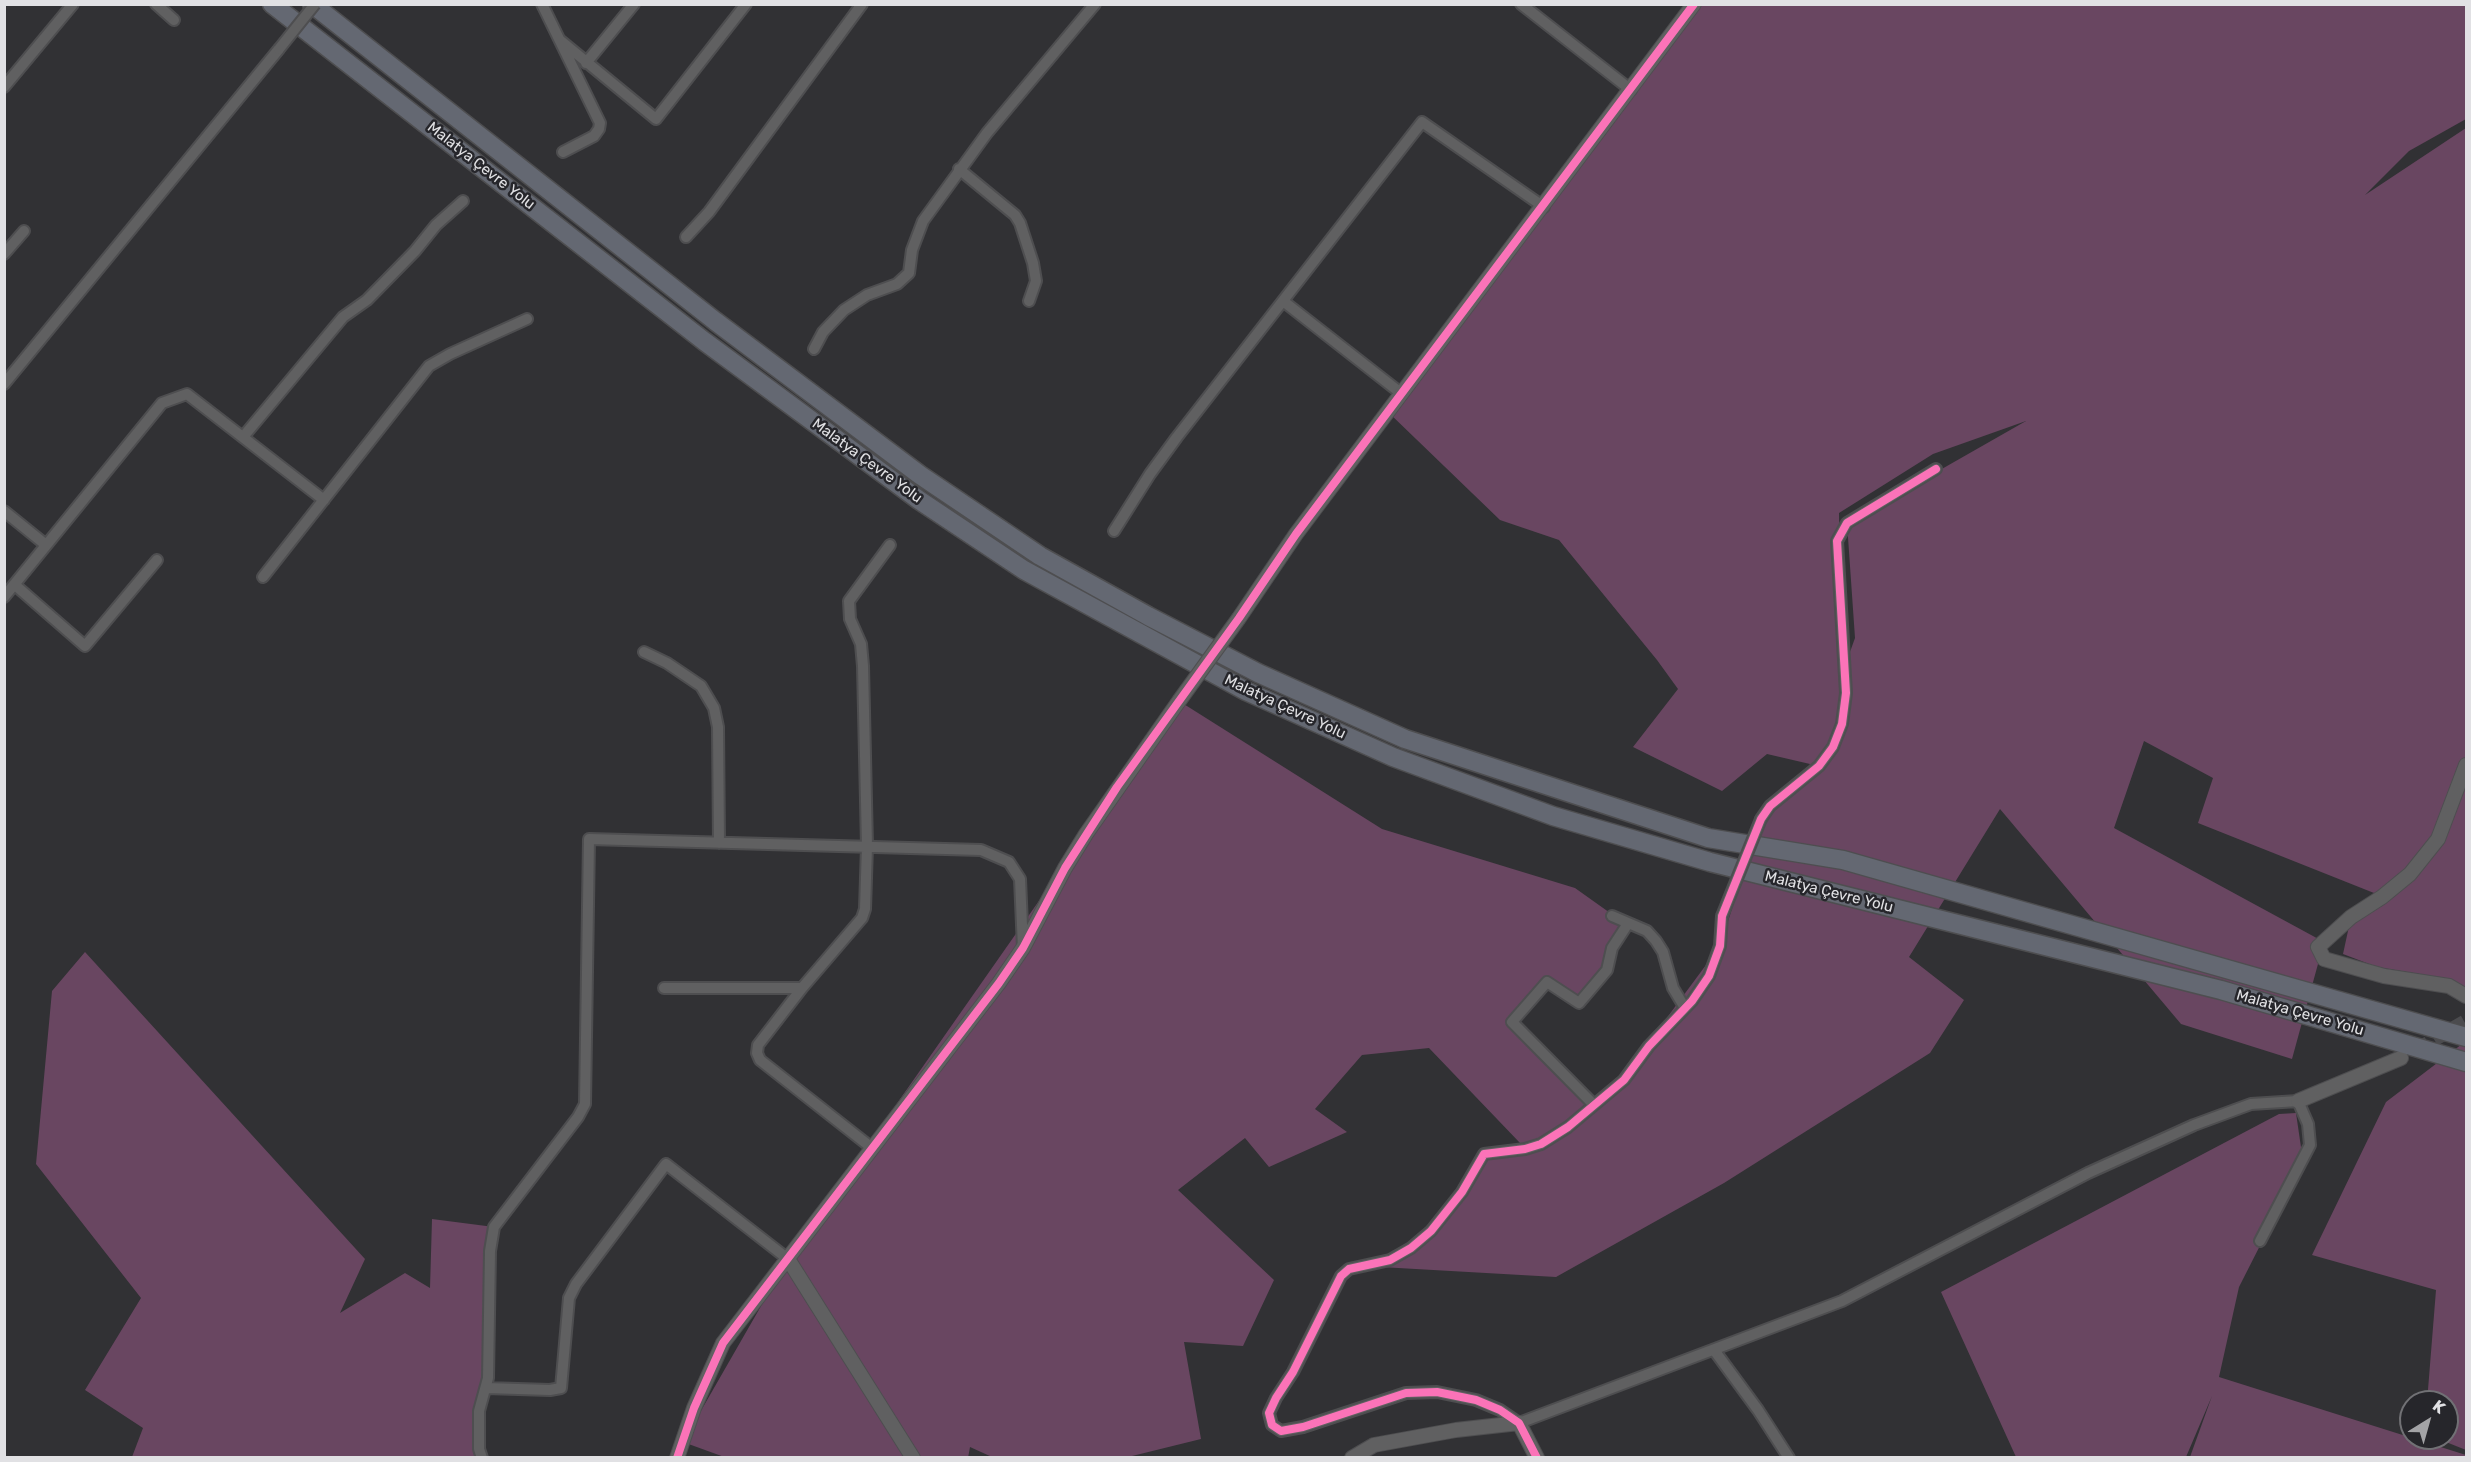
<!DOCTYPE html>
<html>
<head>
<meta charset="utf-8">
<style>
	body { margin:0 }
	#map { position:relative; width:2471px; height:1462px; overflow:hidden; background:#313134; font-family:Rubik,sans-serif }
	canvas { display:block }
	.frame { position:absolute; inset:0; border:6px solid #e1e1e4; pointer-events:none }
	.north { position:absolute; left:2399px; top:1390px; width:60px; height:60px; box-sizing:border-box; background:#26262b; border:2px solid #717175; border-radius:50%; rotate:37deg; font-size:16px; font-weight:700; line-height:24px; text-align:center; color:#e1e1e4 }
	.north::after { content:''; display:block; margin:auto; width:21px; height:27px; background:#a3a3a6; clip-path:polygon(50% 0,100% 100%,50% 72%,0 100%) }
</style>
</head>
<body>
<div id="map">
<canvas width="2471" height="1462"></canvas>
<div class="frame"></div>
<div class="north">K</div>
</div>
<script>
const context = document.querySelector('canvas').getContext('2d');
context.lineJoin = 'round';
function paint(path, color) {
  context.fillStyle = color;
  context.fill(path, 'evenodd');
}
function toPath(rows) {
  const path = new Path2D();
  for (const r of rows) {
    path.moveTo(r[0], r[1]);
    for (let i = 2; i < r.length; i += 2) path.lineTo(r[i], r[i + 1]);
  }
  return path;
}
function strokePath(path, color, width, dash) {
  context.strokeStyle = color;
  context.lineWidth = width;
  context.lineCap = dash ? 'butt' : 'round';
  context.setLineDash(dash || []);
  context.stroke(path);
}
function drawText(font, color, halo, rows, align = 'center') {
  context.font = font + ' Rubik,sans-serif';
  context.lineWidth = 5;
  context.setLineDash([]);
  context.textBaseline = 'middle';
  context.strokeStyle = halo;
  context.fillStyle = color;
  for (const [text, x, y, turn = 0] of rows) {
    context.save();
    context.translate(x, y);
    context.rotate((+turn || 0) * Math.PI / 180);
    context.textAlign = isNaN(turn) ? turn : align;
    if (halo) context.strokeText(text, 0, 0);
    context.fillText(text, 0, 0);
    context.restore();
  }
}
paint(toPath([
	[1697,5,2466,5,2466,119,2409,151,2365,195,2466,128,2466,989,2443,978,2377,967,2343,954,2351,917,2379,895,2198,823,2213,778,2144,741,2114,828,2324,942,2292,1059,2181,1024,2000,809,1909,957,1964,1000,1930,1053,1724,1183,1556,1277,1363,1266,1390,1260,1431,1231,1484,1154,1510,1150,1520,1143,1429,1048,1362,1055,1315,1109,1347,1132,1269,1167,1245,1138,1178,1190,1274,1280,1243,1346,1184,1342,1201,1439,1124,1458,992,1457,970,1447,968,1458,727,1458,683,1442,788,1259,1179,701,1382,829,1575,888,1627,925,1591,989,1579,1003,1547,982,1512,1022,1591,1102,1615,1088,1720,946,1761,819,1801,783,1810,764,1767,754,1722,791,1633,747,1678,689,1657,660,1559,540,1500,520,1388,412],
	[2026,421,1847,523,1855,638,1841,677,1839,513,1933,454],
	[85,952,365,1259,340,1313,405,1273,430,1288,432,1219,494,1227,478,1432,482,1457,132,1457,143,1428,85,1390,141,1298,36,1164,52,991],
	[2466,1041,2466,1450,2436,1438,2447,1438,2447,1402,2427,1402,2436,1290,2312,1255,2386,1102],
	[2296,1113,2303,1161,2239,1287,2219,1377,2466,1455,2466,1457,2190,1457,2212,1396,2186,1457,2016,1457,1941,1292,2279,1114]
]), '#694661');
strokePath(toPath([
	[2416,1050,2466,1021]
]), '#4b4b4e', 14, [14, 7]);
const minor = toPath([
	[156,4,174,20],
	[542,4,600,123,599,129,594,136,563,152],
	[1521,4,1631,90],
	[561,41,656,119,746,4],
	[586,63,634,4],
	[4,87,73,4],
	[959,169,1015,215,1020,223,1033,263,1036,281,1029,301],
	[686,237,709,212,862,4],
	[4,254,24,231],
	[1283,301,1402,394],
	[814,349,823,332,844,310,867,295,897,284,909,273,912,250,923,221,987,133,1095,4],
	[4,384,279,49],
	[243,437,343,317,367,300,415,251,436,225,463,201],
	[4,511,46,545],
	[1114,531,1150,474,1177,437,1422,122,1544,207],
	[263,577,429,366,450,354,527,319],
	[15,585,85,646,157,560],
	[4,597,162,403,187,394,324,500],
	[644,652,667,663,701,686,714,708,718,727,719,843],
	[1761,819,1770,806,1819,766,1833,747,1842,724,1846,693,1837,541,1847,523,1936,469],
	[1612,916,1647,931,1656,941,1663,952,1673,988,1685,1008],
	[1722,916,1720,946,1709,976,1692,1001,1649,1046,1624,1080,1568,1127,1541,1144,1525,1149,1484,1154,1462,1192,1431,1231,1411,1248,1390,1260,1349,1269,1341,1276,1293,1372,1276,1398,1269,1413,1272,1425,1281,1431,1303,1427,1406,1393,1437,1392,1476,1400,1500,1410,1519,1423,1842,1301,2088,1173,2194,1125,2251,1104,2298,1101,2308,1124,2310,1145,2260,1241],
	[664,988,802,988],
	[1594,1105,1512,1022,1547,982,1579,1003,1607,970,1612,948,1627,925],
	[872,1148,760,1060,757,1053,758,1045,802,988,862,918,865,909,867,846,863,666,861,644,850,619,849,601,890,545],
	[1714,1350,1758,1410,1789,1458],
	[486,1388,550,1390,561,1388,569,1298,576,1284,666,1164,788,1259],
	[482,1458,479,1449,479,1411,488,1378,490,1251,494,1227,578,1117,585,1104,589,839,981,850,1009,862,1020,879,1023,948]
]);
const tertiary = toPath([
	[1239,618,1296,534,1694,4],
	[2466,765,2438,839,2410,874,2382,897,2351,917,2318,947,2324,959,2384,976,2449,986,2466,996],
	[2298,1101,2401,1058],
	[788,1259,913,1458],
	[677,1458,694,1408,723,1343,999,983,1023,948,1065,868,1086,834,1179,701],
	[1352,1458,1374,1445,1456,1430,1519,1423,1537,1458]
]);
const trunk = toPath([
	[272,4,704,341,919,500,1024,570,1246,691,1393,757,1553,816,1710,862,2221,990,2466,1062],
	[312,4,715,321,920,475,1040,556,1148,616,1258,673,1405,739,1708,838,1843,860,2466,1037]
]);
strokePath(minor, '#4e4e50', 14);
strokePath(tertiary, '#4e4e50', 16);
strokePath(trunk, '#4e4e50', 21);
strokePath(minor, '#606061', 10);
strokePath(tertiary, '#606061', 14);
strokePath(trunk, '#646872', 18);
const minorBridge = toPath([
	[279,49,315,4],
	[1722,916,1761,819]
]);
const tertiaryBridge = toPath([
	[1179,701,1239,618]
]);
strokePath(minorBridge, '#4e4e50', 14, []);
strokePath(tertiaryBridge, '#4e4e50', 16, []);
strokePath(minorBridge, '#606061', 10);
strokePath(tertiaryBridge, '#606061', 14);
strokePath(toPath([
	[677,1458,694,1408,723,1343,999,983,1023,948,1065,868,1117,787,1239,618,1296,534,1694,4],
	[1537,1458,1519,1423,1500,1410,1476,1400,1437,1392,1406,1393,1303,1427,1281,1431,1272,1425,1269,1413,1276,1398,1293,1372,1341,1276,1349,1269,1390,1260,1411,1248,1431,1231,1462,1192,1484,1154,1525,1149,1541,1144,1568,1127,1624,1080,1649,1046,1692,1001,1709,976,1720,946,1722,916,1761,819,1770,806,1819,766,1833,747,1842,724,1846,693,1837,541,1847,523,1936,469]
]), '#fb73b8', 8);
drawText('15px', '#e1e1e4', '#26262b', [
	["Malatya Çevre Yolu",481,166,38],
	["Malatya Çevre Yolu",867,461,36],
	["Malatya Çevre Yolu",1285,707,25],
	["Malatya Çevre Yolu",1829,892,14],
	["Malatya Çevre Yolu",2300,1013,16]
]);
</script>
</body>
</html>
